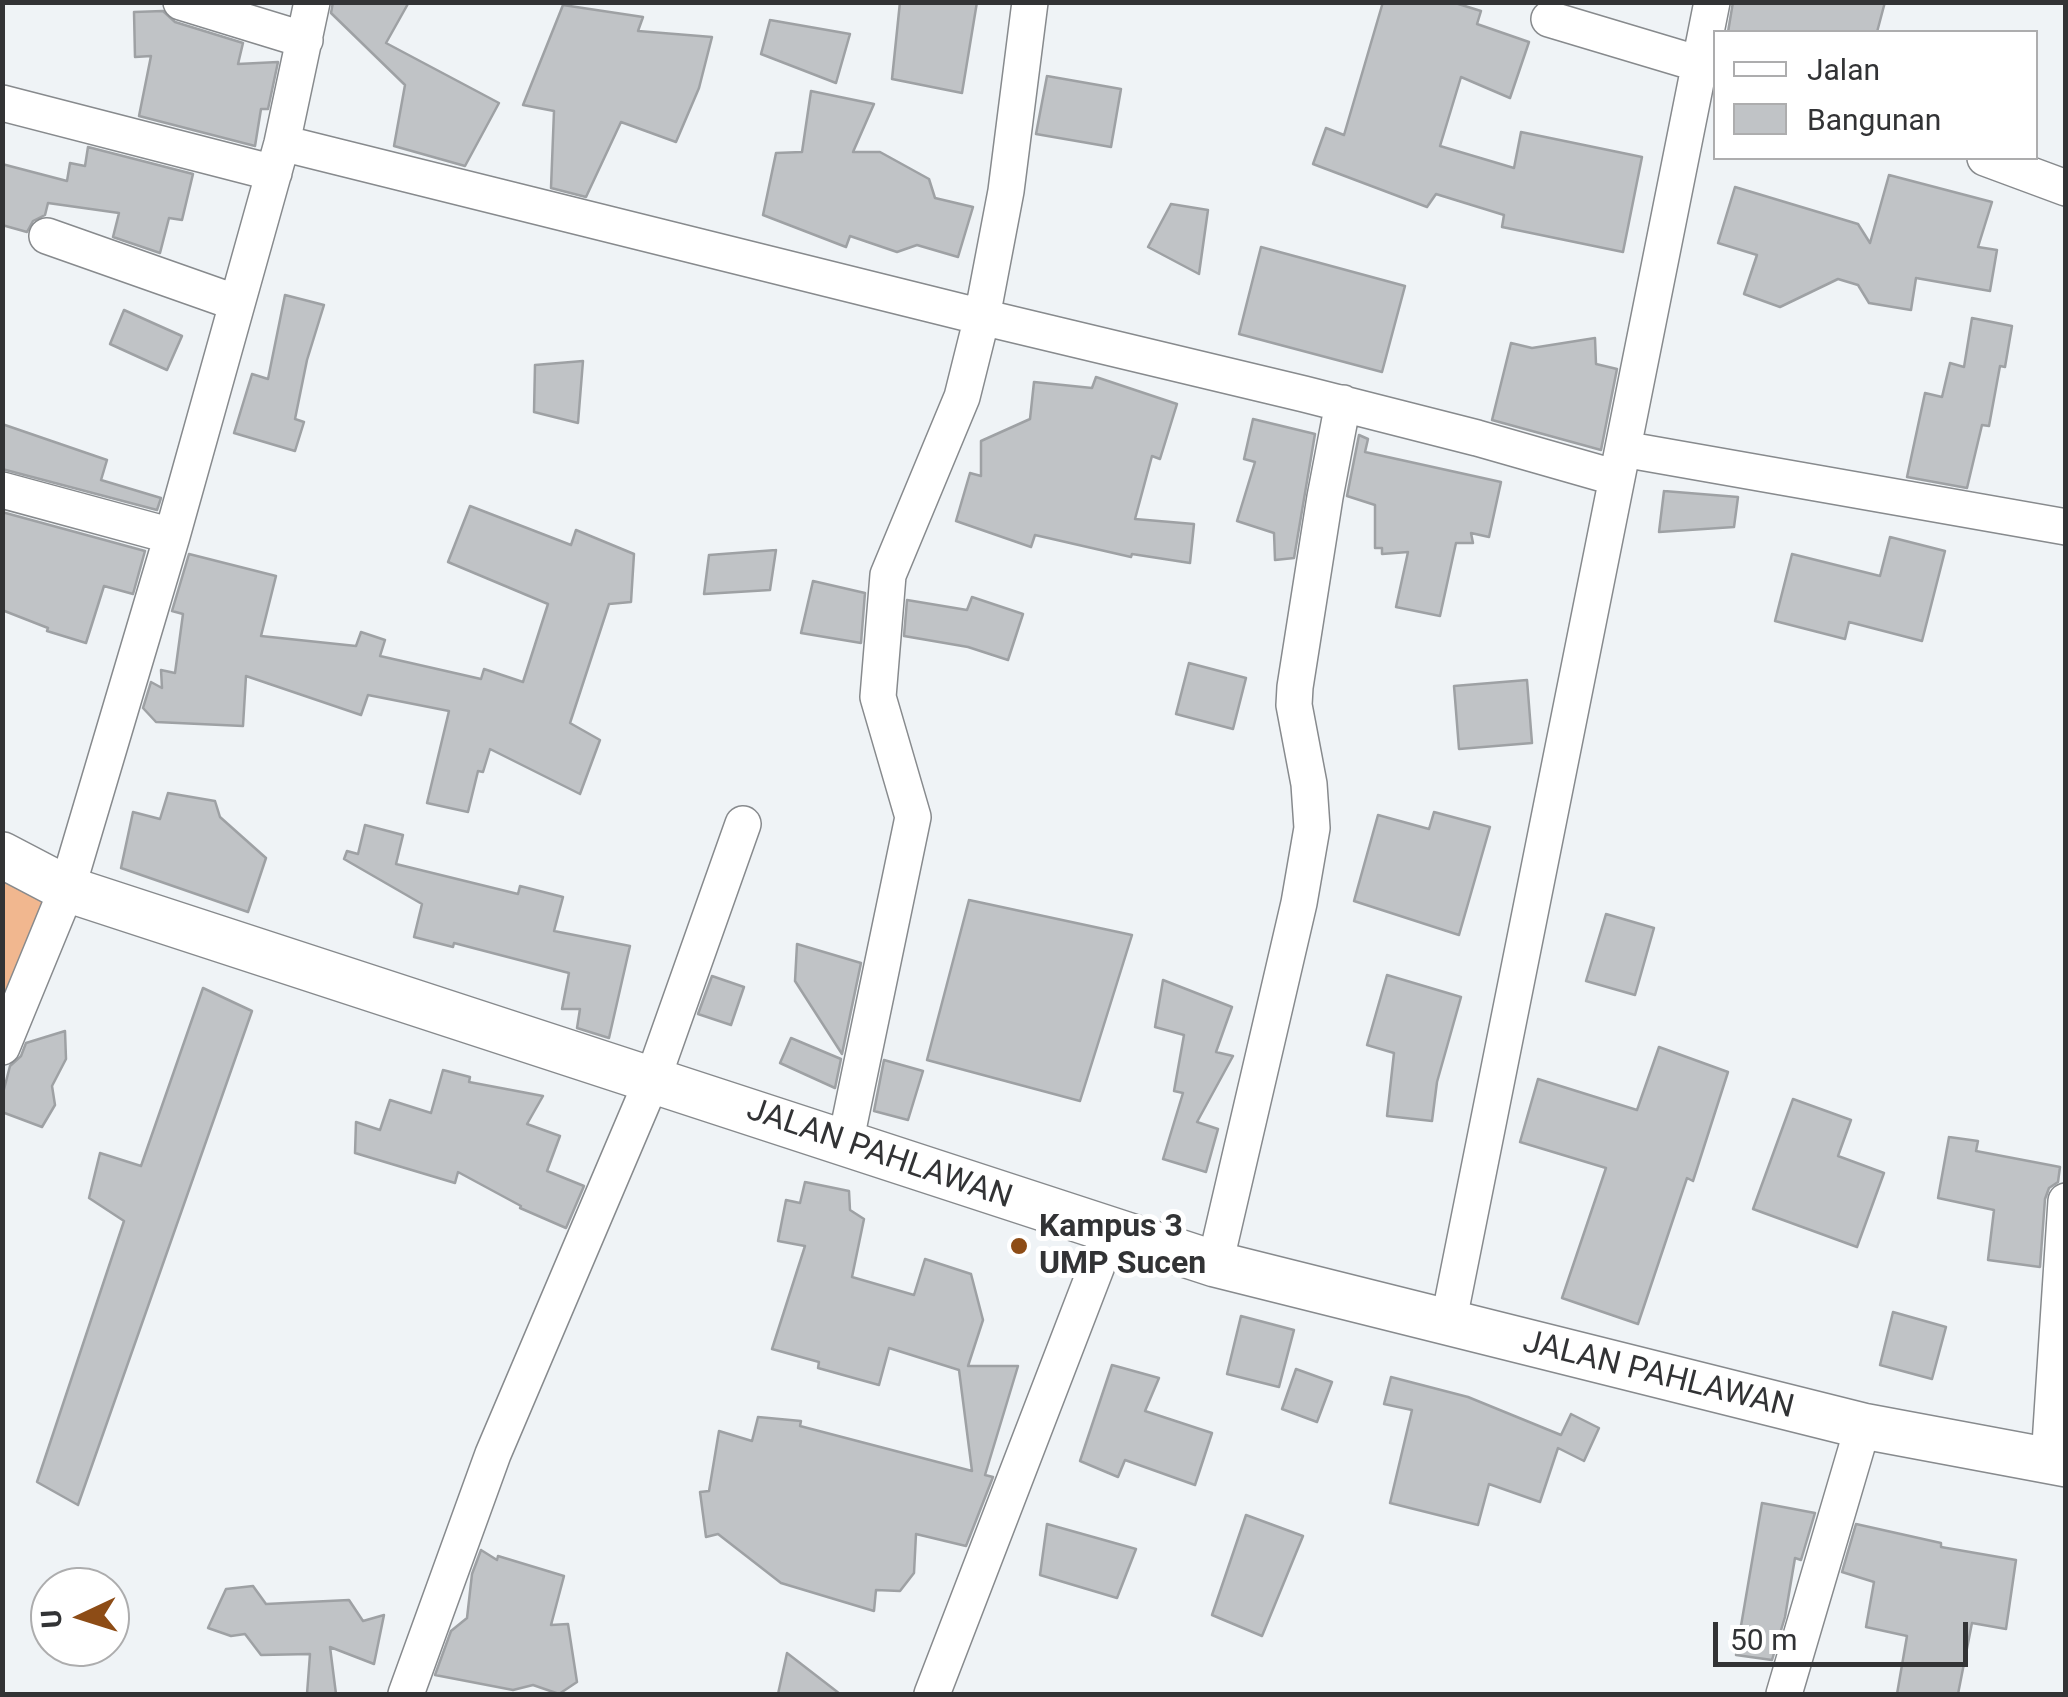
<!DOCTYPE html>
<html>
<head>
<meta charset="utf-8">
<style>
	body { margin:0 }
	#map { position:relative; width:2068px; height:1697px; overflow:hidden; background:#eff3f6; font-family:Roboto,sans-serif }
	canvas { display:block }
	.frame { position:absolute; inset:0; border:5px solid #323335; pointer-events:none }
	.legend { position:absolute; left:1713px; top:30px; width:325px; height:130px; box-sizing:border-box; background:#fff; border:2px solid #adadae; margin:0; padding:12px 18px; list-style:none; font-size:30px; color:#323335 }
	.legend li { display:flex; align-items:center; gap:20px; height:50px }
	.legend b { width:50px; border:2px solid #adadae }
	.north { position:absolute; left:30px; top:1567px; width:100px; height:100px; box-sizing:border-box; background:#fff; border:2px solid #adadae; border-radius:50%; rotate:266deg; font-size:28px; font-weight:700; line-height:40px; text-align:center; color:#323335 }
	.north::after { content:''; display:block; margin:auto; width:35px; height:45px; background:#8d4c16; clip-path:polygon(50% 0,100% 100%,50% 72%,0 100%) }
	.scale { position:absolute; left:1713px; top:1622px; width:255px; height:45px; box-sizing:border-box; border:5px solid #323335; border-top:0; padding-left:12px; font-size:30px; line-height:35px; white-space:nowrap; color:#323335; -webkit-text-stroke:8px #fff; paint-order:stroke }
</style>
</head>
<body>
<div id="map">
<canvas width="2068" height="1697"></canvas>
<div class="frame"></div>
<ul class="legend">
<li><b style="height:12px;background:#fff"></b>Jalan</li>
<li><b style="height:28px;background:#c0c3c6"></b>Bangunan</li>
</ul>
<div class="north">U</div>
<div class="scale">50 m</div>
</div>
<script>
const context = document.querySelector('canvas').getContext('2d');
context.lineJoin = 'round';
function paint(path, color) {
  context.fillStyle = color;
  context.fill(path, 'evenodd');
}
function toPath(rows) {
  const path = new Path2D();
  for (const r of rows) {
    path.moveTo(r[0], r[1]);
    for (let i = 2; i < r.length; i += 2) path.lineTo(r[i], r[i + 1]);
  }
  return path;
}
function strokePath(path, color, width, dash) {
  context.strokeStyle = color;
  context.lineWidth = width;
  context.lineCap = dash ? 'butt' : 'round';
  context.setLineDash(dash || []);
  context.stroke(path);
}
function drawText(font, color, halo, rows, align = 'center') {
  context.font = font + ' Roboto,sans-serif';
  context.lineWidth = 10;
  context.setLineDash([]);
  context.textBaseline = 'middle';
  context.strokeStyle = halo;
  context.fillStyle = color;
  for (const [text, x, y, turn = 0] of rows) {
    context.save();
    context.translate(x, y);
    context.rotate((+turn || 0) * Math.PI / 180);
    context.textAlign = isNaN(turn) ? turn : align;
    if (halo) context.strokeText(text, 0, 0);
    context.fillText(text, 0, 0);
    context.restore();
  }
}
paint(toPath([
	[3,880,51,901,3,1038]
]), '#f1b78f');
const building = toPath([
	[333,2,409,2,386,43,499,103,465,166,394,146,405,85,331,13,333,2],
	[900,2,977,2,962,93,892,79,900,2],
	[1383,2,1452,2,1481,11,1477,24,1529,42,1510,98,1461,77,1440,146,1514,168,1521,132,1642,157,1623,252,1502,227,1504,215,1436,194,1427,207,1313,164,1326,128,1344,135,1383,2],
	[1733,2,1885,2,1877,32,1728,32,1733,2],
	[563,5,643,17,638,31,712,37,699,88,676,142,621,122,586,197,551,188,554,111,523,105,563,5],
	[163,11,175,22,243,43,238,64,278,62,268,109,261,109,255,146,139,116,151,56,135,57,134,12,163,11],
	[770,20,850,34,836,83,761,54,770,20],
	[1047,76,1121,89,1111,147,1036,134,1047,76],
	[811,91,874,104,853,152,880,152,929,179,935,198,973,207,958,257,917,245,897,252,850,236,846,247,763,215,776,153,802,152,811,91],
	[88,147,193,174,182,220,169,218,160,253,113,237,119,213,48,203,45,215,33,221,27,232,2,225,2,164,67,181,70,163,85,166,88,147],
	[1889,175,1992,202,1978,247,1997,250,1990,291,1916,278,1911,310,1869,303,1858,285,1838,279,1780,307,1744,294,1757,255,1718,243,1735,187,1858,224,1870,243,1889,175],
	[1171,204,1208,210,1199,274,1148,247,1171,204],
	[1261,247,1405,286,1382,372,1239,334,1261,247],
	[285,295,324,305,307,360,295,419,304,422,295,451,234,433,252,374,268,379,285,295],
	[124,310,182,336,167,370,110,344,124,310],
	[1972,318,2012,326,2005,367,2000,366,1989,426,1982,425,1967,488,1907,477,1925,393,1942,397,1950,363,1964,367,1972,318],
	[1595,338,1596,364,1617,369,1601,450,1492,420,1511,343,1532,348,1595,338],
	[583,361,578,423,534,412,535,365,583,361],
	[1096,377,1177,404,1160,459,1152,456,1135,519,1194,524,1190,563,1132,554,1131,557,1035,535,1031,547,956,521,970,473,981,476,981,441,1030,419,1034,382,1092,388,1096,377],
	[1253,419,1315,434,1294,558,1275,560,1274,533,1237,521,1255,462,1244,459,1253,419],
	[2,424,107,460,101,480,161,498,157,510,2,469,2,424],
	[1359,435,1368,439,1365,452,1501,482,1489,537,1471,533,1473,543,1456,543,1440,616,1396,607,1408,552,1382,554,1382,548,1375,548,1375,505,1347,496,1359,435],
	[1664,491,1738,497,1734,527,1659,532,1664,491],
	[470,506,571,545,576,530,634,554,631,602,609,604,570,723,600,740,580,794,490,749,483,772,478,771,468,812,427,803,449,711,368,695,361,715,246,676,243,726,156,722,143,708,151,682,162,688,161,670,175,673,183,614,172,611,189,554,276,576,261,636,356,646,361,632,385,640,380,656,481,679,484,669,523,682,548,604,448,562,470,506],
	[2,512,145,551,133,594,104,586,86,643,47,631,48,628,2,610,2,512],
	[1890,537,1945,551,1922,641,1849,622,1845,639,1775,621,1792,554,1880,576,1890,537],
	[776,550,770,590,704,594,709,555,776,550],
	[813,581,865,593,861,643,801,633,813,581],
	[972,597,1023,614,1008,660,968,647,904,636,907,600,967,610,972,597],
	[1189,663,1246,678,1233,729,1176,714,1189,663],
	[1527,680,1532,743,1459,749,1454,686,1527,680],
	[168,793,215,801,220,817,266,858,248,912,121,868,133,812,160,819,168,793],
	[1434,812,1490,827,1459,935,1354,901,1378,815,1429,829,1434,812],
	[365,825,403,835,396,864,518,894,520,886,563,897,554,931,630,946,609,1038,577,1028,580,1009,562,1009,569,973,454,943,453,947,414,937,422,904,344,859,347,851,358,854,365,825],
	[969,900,1132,935,1080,1101,927,1060,969,900],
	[1606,914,1654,928,1635,995,1586,981,1606,914],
	[797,944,861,963,842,1054,795,981,797,944],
	[1387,975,1461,997,1437,1082,1432,1121,1387,1116,1394,1053,1367,1045,1387,975],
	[712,976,744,987,731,1025,698,1014,712,976],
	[1163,980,1232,1007,1216,1052,1233,1056,1197,1122,1218,1129,1206,1172,1163,1159,1183,1093,1174,1091,1184,1035,1155,1027,1163,980],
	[203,988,252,1011,78,1505,37,1482,124,1221,89,1198,100,1153,141,1166,203,988],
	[65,1031,66,1059,52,1086,55,1105,42,1127,2,1112,2,1097,10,1066,21,1056,26,1043,65,1031],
	[791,1038,841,1059,835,1088,780,1063,791,1038],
	[1659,1047,1728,1072,1693,1181,1687,1178,1638,1324,1562,1298,1606,1168,1520,1142,1538,1079,1637,1110,1659,1047],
	[884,1060,923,1071,908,1120,874,1111,884,1060],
	[443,1070,470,1077,469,1082,543,1096,527,1124,560,1136,547,1171,584,1186,566,1228,520,1208,521,1206,458,1172,455,1183,355,1153,356,1122,380,1130,390,1100,431,1113,443,1070],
	[1793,1099,1851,1120,1838,1156,1884,1173,1857,1247,1753,1209,1793,1099],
	[1949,1137,1978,1141,1976,1151,2060,1167,2058,1182,2049,1188,2045,1199,2040,1267,1988,1260,1994,1210,1938,1198,1949,1137],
	[805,1182,849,1191,850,1210,864,1219,852,1277,914,1295,925,1259,971,1274,983,1320,968,1366,1018,1366,985,1475,993,1477,966,1546,916,1534,914,1573,900,1591,876,1590,874,1611,781,1583,718,1534,706,1537,700,1492,709,1491,719,1431,752,1441,758,1417,801,1421,800,1426,972,1471,959,1370,889,1348,879,1385,818,1368,819,1362,772,1349,805,1246,778,1241,786,1200,800,1203,805,1182],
	[1893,1312,1946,1327,1932,1379,1880,1365,1893,1312],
	[1241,1316,1294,1330,1279,1387,1227,1374,1241,1316],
	[1112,1365,1159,1378,1145,1411,1212,1433,1195,1485,1125,1460,1118,1477,1080,1461,1112,1365],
	[1296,1369,1332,1382,1317,1422,1282,1409,1296,1369],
	[1391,1377,1468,1397,1561,1435,1571,1414,1599,1428,1584,1461,1558,1448,1540,1502,1489,1484,1478,1525,1390,1503,1412,1410,1384,1404,1391,1377],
	[1762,1503,1815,1513,1801,1560,1795,1558,1785,1617,1772,1660,1736,1655,1762,1503],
	[1246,1515,1303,1536,1262,1636,1212,1615,1246,1515],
	[1047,1524,1136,1549,1117,1598,1040,1575,1047,1524],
	[1856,1524,1941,1543,1941,1547,2016,1560,2006,1629,1972,1623,1958,1694,1897,1694,1907,1636,1866,1627,1874,1582,1842,1572,1856,1524],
	[481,1550,497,1560,498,1556,564,1576,551,1625,568,1624,577,1682,559,1694,533,1685,513,1690,435,1675,451,1631,467,1618,472,1574,481,1550],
	[253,1586,266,1604,349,1600,363,1621,384,1615,374,1664,330,1647,336,1694,307,1694,310,1654,261,1655,245,1634,231,1636,208,1628,226,1589,253,1586],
	[787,1653,840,1694,778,1694,787,1653]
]);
paint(building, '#c0c3c6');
strokePath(building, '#9ea1a4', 2.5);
const minor = toPath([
	[181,2,305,40],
	[1549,19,1716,69],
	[2,103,274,173],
	[282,143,982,317,1304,394,1477,438,1617,478],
	[1985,158,2066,188],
	[47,236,237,303],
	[1623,449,2066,527],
	[2,490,172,536],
	[2,1047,67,889,172,536,282,143,312,2],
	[845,1144,913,817,878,697,888,575,962,397,982,317,1006,191,1030,2],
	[1215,1264,1299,903,1312,828,1309,784,1294,705,1295,687,1325,497,1343,403],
	[1448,1324,1712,2],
	[2049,1460,2066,1201],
	[406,1694,493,1454,653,1078,743,824],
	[932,1694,1110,1232],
	[1784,1694,1863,1426]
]);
const major = toPath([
	[2,855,67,889,1215,1264,1863,1426,2066,1464]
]);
strokePath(minor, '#878a8d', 38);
strokePath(major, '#878a8d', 48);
strokePath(minor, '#fff', 35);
strokePath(major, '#fff', 45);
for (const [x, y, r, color] of [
	[1019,1246,10,"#8d4c16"]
]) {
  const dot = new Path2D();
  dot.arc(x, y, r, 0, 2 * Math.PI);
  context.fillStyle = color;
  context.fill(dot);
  strokePath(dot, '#fff', 4);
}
drawText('32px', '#323335', '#fff', [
	["JALAN PAHLAWAN",879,1155,19],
	["JALAN PAHLAWAN",1658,1376,14]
]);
drawText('bold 32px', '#323335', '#fff', [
	["Kampus 3",1039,1228],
	["UMP Sucen",1039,1265]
], 'left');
</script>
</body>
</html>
